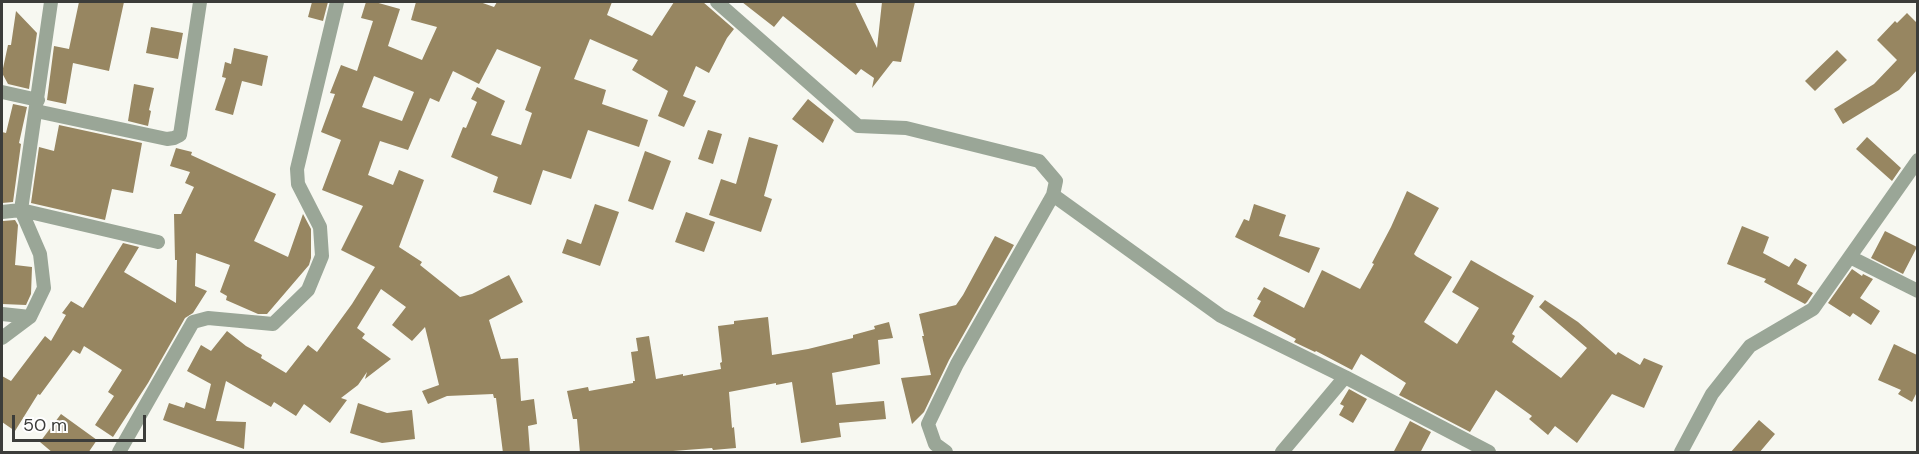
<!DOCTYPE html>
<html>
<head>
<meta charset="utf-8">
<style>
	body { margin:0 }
	#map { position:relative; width:1919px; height:454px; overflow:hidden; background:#f7f8f1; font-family:"DM Sans",sans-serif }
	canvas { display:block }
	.frame { position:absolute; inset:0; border:3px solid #3c3d3a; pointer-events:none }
	.scale { position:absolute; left:12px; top:415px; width:134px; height:27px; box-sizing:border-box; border:3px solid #3c3d3a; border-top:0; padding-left:8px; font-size:18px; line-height:21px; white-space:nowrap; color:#3c3d3a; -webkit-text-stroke:4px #fff; paint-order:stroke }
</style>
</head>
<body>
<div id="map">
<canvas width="1919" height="454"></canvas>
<div class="frame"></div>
<div class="scale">50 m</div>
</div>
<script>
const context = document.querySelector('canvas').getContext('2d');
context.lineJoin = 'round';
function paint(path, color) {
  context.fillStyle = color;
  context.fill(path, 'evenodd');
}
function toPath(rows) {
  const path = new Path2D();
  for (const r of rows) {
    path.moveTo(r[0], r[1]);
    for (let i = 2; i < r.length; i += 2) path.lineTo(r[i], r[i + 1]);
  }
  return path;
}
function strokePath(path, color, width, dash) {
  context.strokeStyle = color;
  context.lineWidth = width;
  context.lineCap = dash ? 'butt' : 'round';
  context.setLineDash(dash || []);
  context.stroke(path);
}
paint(toPath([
	[79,2,124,2,109,71,73,63,66,104,47,100,54,46,69,49],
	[312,2,328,2,323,21,308,17],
	[366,2,375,2,400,9,388,46,422,60,437,27,411,20,416,2,480,2,494,7,497,2,612,2,607,15,652,36,674,2,703,2,734,29,727,38,709,73,696,66,683,96,696,101,684,127,658,116,668,91,632,70,638,60,590,39,574,79,606,90,602,104,648,120,639,147,588,130,571,179,543,170,531,205,493,192,498,177,451,157,463,127,466,128,477,102,471,99,477,87,505,101,491,135,521,145,532,113,525,110,541,67,497,49,479,84,453,71,439,102,430,98,408,150,380,141,368,175,393,185,399,170,424,180,399,247,422,262,420,265,460,297,472,294,509,275,523,302,489,320,501,359,518,358,521,401,534,399,537,424,528,426,530,453,503,453,496,398,494,398,493,394,447,396,428,404,422,391,439,385,425,327,412,341,392,325,406,307,381,289,357,328,365,334,362,338,391,359,365,379,367,372,358,385,341,398,347,400,330,423,304,404,296,416,274,402,271,407,226,381,216,421,246,422,244,449,163,420,169,403,184,408,186,402,205,409,211,384,187,371,201,345,211,351,227,331,246,346,262,355,261,358,286,373,308,345,317,352,352,304,375,267,341,250,363,206,322,190,341,140,321,132,335,94,330,93,341,65,357,71,373,21,361,18],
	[374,76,414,92,402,121,362,107],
	[742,2,855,2,877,48,882,2,915,2,901,62,893,61,872,88,874,78,861,69,856,75,783,16,774,27],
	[16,11,37,33,29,89,8,84,2,73,8,45,11,45],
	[1907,13,1917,23,1917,70,1899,90,1843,124,1834,109,1874,84,1897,60,1877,40,1895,21,1897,23],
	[151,27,183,33,178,59,146,53],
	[234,48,268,56,262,86,242,81,233,115,215,110,226,78,222,77,225,62,231,64],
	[1837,50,1847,60,1815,91,1805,81],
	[134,84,154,88,149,110,151,111,148,126,128,121],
	[808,99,834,120,823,143,792,119],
	[13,104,27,107,19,143,21,144,13,202,2,203,2,132,6,133],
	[59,125,142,143,133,193,112,189,105,220,31,203,39,147,54,151],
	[708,130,722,134,713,164,698,159],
	[749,137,778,145,764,196,772,199,761,232,709,215,721,179,736,184],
	[1867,137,1901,168,1892,181,1856,149],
	[176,148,192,152,191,155,276,194,254,241,288,257,303,214,311,229,311,258,309,265,267,314,258,314,226,300,227,296,220,292,230,265,196,253,195,286,207,291,193,313,185,318,148,383,113,437,95,425,114,396,108,392,122,370,84,346,80,354,73,350,40,395,38,394,15,431,2,422,2,376,11,381,45,336,51,341,66,315,62,313,71,301,83,308,123,243,139,247,124,272,176,303,177,260,175,260,174,214,181,214,194,187,185,183,190,172,170,166],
	[645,151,671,161,653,210,628,201],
	[1407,191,1439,208,1414,254,1416,256,1452,277,1424,322,1457,344,1479,308,1452,292,1471,260,1534,296,1512,334,1515,336,1512,342,1561,378,1587,348,1539,307,1545,300,1578,322,1616,355,1618,352,1640,365,1644,358,1663,366,1644,408,1612,394,1577,443,1555,426,1548,435,1529,419,1532,416,1496,390,1470,432,1399,395,1406,383,1361,354,1352,370,1316,351,1315,352,1294,342,1296,339,1253,316,1261,301,1257,299,1264,287,1304,308,1322,270,1360,289,1374,264,1372,263,1391,227],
	[595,204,619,212,600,266,562,253,567,239,581,244],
	[1254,204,1286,215,1279,236,1320,248,1309,273,1235,237,1244,219,1249,221],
	[686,212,715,222,704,252,675,242],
	[15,220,18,225,15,265,32,267,31,294,26,305,2,304,3,221],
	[1742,226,1769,237,1763,253,1789,267,1795,258,1807,265,1797,284,1813,293,1807,302,1805,304,1764,282,1766,279,1727,264],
	[1885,231,1917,247,1903,274,1871,258],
	[995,236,1014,245,949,360,924,412,912,424,901,378,931,375,922,336,924,336,919,314,956,305,963,295],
	[1852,269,1862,276,1863,274,1873,279,1860,298,1880,311,1871,325,1853,313,1850,317,1828,303],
	[768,317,772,355,808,349,853,338,853,335,875,329,874,326,889,322,893,338,878,340,880,364,832,373,836,405,884,401,886,419,839,423,841,437,801,443,792,382,776,385,776,383,729,392,732,428,734,427,736,448,713,450,712,448,673,451,673,453,580,453,577,419,573,419,567,391,588,387,589,391,633,383,633,381,635,381,631,352,638,351,636,338,649,336,656,379,683,374,683,376,721,369,720,363,722,362,718,326,734,324,734,321],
	[1894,344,1917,355,1917,392,1912,402,1898,394,1901,390,1878,380],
	[1349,389,1367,399,1353,423,1339,415,1344,406,1340,404],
	[358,403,387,413,412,410,415,439,382,443,350,433],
	[61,414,97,440,88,453,53,453,40,442],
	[1759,420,1775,434,1759,453,1730,453],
	[1410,421,1431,432,1420,453,1393,453]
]), '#978661');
strokePath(toPath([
	[717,2,858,126,906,128,1039,161,1056,181,1053,195,957,364,928,424,935,444,946,452],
	[2,92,38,100],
	[36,111,167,139,174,138,180,135,200,2],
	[1053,195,1221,316,1345,377,1489,452],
	[2,212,21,210,158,242],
	[1850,257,1918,291],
	[2,314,30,317],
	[2,338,30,317,44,288,40,254,21,210,51,2],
	[119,452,193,322,208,318,273,324,308,290,322,256,320,227,298,184,297,169,337,2],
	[1282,452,1345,377],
	[1681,452,1712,394,1750,346,1813,309,1918,160]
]), '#9aa697', 14);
</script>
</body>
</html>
